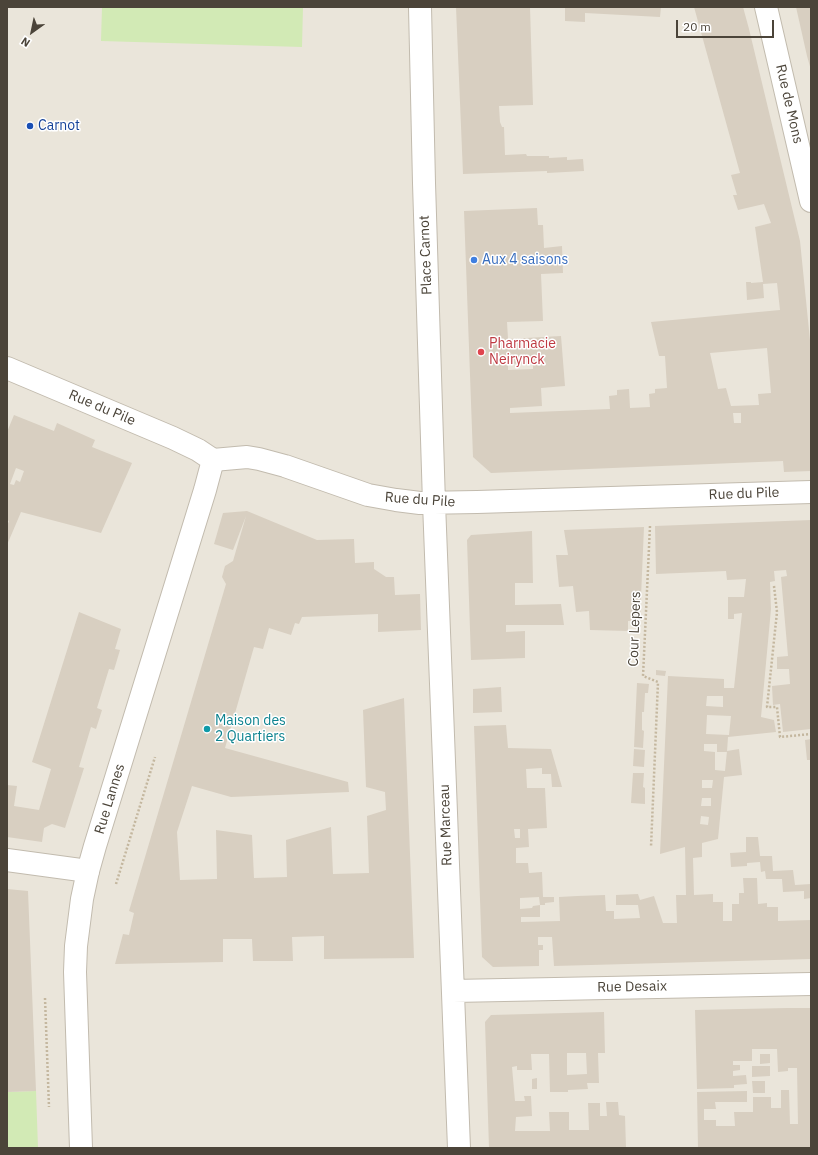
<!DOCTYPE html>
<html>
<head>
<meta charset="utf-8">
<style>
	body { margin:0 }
	#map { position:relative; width:818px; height:1155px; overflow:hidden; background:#f6f3ec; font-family:"IBM Plex Sans",sans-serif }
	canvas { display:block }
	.frame { position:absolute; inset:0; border:8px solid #4b4439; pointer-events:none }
	.north { position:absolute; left:12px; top:12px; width:40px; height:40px; -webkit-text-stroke:3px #fff; paint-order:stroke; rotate:213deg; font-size:11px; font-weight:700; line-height:16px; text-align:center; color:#4b4439 }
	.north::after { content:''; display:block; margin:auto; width:14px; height:18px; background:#4b4439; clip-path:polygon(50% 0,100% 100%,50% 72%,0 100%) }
	.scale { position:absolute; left:676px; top:20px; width:98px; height:18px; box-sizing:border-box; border:2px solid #4b4439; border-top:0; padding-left:5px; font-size:12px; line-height:14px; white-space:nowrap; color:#4b4439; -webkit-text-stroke:3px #fff; paint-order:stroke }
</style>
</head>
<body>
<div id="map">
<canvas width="818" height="1155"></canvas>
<div class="frame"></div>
<div class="north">N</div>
<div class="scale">20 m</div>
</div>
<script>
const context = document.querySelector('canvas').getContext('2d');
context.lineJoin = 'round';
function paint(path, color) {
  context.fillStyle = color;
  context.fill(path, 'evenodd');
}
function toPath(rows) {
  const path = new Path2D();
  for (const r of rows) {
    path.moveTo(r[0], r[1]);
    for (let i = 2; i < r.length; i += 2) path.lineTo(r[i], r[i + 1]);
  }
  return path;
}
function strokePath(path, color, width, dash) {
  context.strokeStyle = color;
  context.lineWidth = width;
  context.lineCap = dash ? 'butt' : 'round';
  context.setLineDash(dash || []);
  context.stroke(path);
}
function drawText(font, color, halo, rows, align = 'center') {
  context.font = font + ' "IBM Plex Sans",sans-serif';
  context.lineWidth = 3;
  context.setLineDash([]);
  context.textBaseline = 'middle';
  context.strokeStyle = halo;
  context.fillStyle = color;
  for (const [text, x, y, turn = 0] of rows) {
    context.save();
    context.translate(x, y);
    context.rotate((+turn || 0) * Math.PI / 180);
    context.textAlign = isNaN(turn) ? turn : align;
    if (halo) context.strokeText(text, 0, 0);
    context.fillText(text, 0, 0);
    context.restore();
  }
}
paint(toPath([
	[7,7,811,7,811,1148,7,1148]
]), '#eae5da');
paint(toPath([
	[102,7,303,7,302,47,101,41],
	[36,1091,38,1148,7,1148,7,1092]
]), '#d2eab5');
paint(toPath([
	[456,7,530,7,533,105,499,106,500,122,502,127,504,127,505,155,526,154,527,156,549,156,549,158,567,157,567,160,583,159,584,171,547,173,547,171,463,174],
	[565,7,661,7,660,17,585,13,585,22,565,21],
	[694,7,743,7,749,29,800,241,811,350,811,471,784,472,783,461,491,473,473,457,464,211,537,208,538,225,543,225,544,248,562,246,563,273,541,274,543,321,507,322,508,339,561,336,565,386,541,388,542,406,510,408,510,413,610,409,609,396,617,395,617,390,629,389,630,408,650,407,649,394,655,393,655,389,667,388,665,356,659,356,651,322,780,310,777,283,763,284,764,298,747,300,746,282,751,282,751,283,763,282,755,227,771,223,764,204,738,210,733,195,737,195,731,175,740,173],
	[767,348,771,393,758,394,759,405,731,406,726,388,718,389,710,353],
	[533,363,533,369,508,370,508,364],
	[733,413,741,413,741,423,734,423],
	[796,7,811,7,811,70,807,56],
	[14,415,54,431,57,423,95,440,92,447,132,463,101,533,21,512,7,545,7,526,9,521,7,520,7,432],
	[16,468,24,471,20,482,16,480,14,485,10,484],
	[247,511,317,540,354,539,355,563,374,562,374,569,386,577,394,577,395,595,420,594,421,630,378,632,378,614,302,617,299,624,295,623,291,635,269,628,263,649,254,647,225,748,348,782,349,792,231,797,192,786,177,832,180,880,217,879,216,830,252,835,254,878,287,877,286,840,331,827,333,874,369,873,367,816,386,810,385,792,366,787,363,710,404,698,414,958,324,959,324,936,292,937,293,961,253,961,252,939,223,939,223,962,115,964,123,934,129,935,134,913,129,911,226,584,222,577,225,566,233,561,246,516,233,550,214,544,223,513],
	[811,520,811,729,783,732,780,704,773,705,772,686,790,684,789,669,777,669,777,657,788,656,781,577,787,576,786,570,774,571,775,581,770,582,771,609,761,717,774,720,776,732,728,737,727,752,717,752,717,744,704,744,704,751,715,752,715,770,725,771,727,751,739,749,742,775,724,777,718,839,702,843,702,857,693,858,694,895,713,894,713,902,723,902,723,921,732,921,732,904,739,904,739,893,744,893,743,878,757,878,758,904,767,903,767,907,778,907,778,921,811,920,811,959,554,966,552,937,538,937,538,945,543,945,543,950,539,950,539,966,493,967,482,957,474,726,506,725,508,748,551,749,562,787,552,787,551,774,542,774,542,768,526,769,527,788,545,788,547,828,528,829,529,847,516,848,516,863,528,863,529,873,542,872,543,897,554,897,554,902,545,903,545,905,540,905,539,897,520,898,520,909,532,908,533,906,540,905,540,917,521,917,521,922,560,921,559,897,577,896,605,895,606,911,614,911,614,919,640,918,638,905,616,905,616,895,638,894,640,900,654,896,663,923,677,923,676,895,686,895,685,847,660,854,668,676,724,679,724,688,734,688,742,613,734,614,734,619,728,619,728,597,744,597,746,579,727,580,726,571,656,574,655,526],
	[707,696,723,696,723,707,706,706],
	[707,715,731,716,729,735,706,734],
	[702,780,713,780,712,788,702,788],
	[702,798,711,798,711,806,701,806],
	[701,816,709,817,708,825,700,824],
	[514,829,520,829,520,838,515,838],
	[644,527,640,620,628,621,628,631,590,630,589,611,576,612,573,586,559,587,556,555,568,555,564,530],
	[532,531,533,583,515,583,515,605,561,604,564,625,506,625,506,632,525,631,525,658,471,660,467,540,471,535],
	[79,612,121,629,115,649,120,650,114,670,109,669,97,708,102,710,96,729,91,727,79,767,84,768,65,828,52,824,44,828,42,842,7,837,7,785,17,786,14,806,39,810,51,769,32,762],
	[656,670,666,671,665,676,656,675],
	[637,683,649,684,648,693,645,693,644,712,642,712,642,730,644,731,643,748,634,747],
	[501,687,502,712,473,713,473,689],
	[811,739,811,760,807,760,805,740],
	[634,749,645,750,644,767,633,766],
	[633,773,644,773,643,787,645,788,645,804,631,803],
	[746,837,758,837,760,856,772,856,773,871,793,870,795,885,811,884,811,898,804,899,804,891,783,892,782,879,766,879,765,871,761,872,760,862,747,863,747,866,731,867,730,853,746,852],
	[7,889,28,891,36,1091,7,1092],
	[787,1008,811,1008,811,1148,698,1148,697,1092,747,1091,747,1102,715,1102,716,1109,704,1109,704,1120,716,1120,716,1126,735,1126,734,1112,753,1112,753,1097,771,1097,771,1108,781,1108,781,1090,789,1090,790,1124,798,1124,797,1068,788,1068,788,1071,778,1072,777,1049,752,1049,752,1061,733,1061,733,1065,740,1065,740,1070,733,1071,733,1076,746,1075,747,1084,734,1085,734,1088,697,1089,695,1010],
	[604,1012,605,1053,598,1053,599,1083,587,1083,588,1089,568,1090,568,1092,550,1092,549,1054,531,1054,532,1070,517,1070,517,1066,512,1067,515,1101,525,1101,524,1096,531,1096,532,1116,516,1117,515,1131,550,1131,549,1112,569,1112,569,1130,589,1130,588,1103,600,1103,600,1116,607,1116,606,1102,618,1102,619,1115,625,1116,626,1148,489,1148,485,1022,491,1015],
	[567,1053,586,1053,587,1074,567,1075],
	[760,1054,770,1054,770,1063,760,1064],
	[752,1066,770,1066,770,1076,752,1077],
	[537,1078,537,1089,532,1089,532,1079],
	[752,1081,765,1081,765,1093,753,1093]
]), '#d8cfc1');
const minor = toPath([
	[420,7,424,183,434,503,459,1148],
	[766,7,811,201],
	[213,460,247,457,259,459,285,466,368,495,396,500,420,503,477,502,811,492],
	[7,860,88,871],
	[453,991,811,984]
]);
const tertiary = toPath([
	[7,368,173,438,198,450,213,460,205,490,95,846,88,871,82,899,76,946,75,972,81,1148]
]);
strokePath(minor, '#c2bbae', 24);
strokePath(tertiary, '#c2bbae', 24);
strokePath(toPath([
	[650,526,643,676,658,682,651,847],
	[774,586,777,612,767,707,777,707,780,737,811,734],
	[116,884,155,757],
	[45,998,49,1107]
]), '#c4b79f', 2.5, [2, 2]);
strokePath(minor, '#fff', 22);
strokePath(tertiary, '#fff', 22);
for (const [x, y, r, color] of [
	[30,126,4,"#1a4fb4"],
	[474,260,4,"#3f7fe0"],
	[481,352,4,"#e0444e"],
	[207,729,4,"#0f9aa8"]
]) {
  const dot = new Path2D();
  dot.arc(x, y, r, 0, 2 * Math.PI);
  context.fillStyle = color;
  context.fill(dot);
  strokePath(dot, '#fff', 1.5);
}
drawText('14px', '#4b4439', '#fff', [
	["Rue de Mons",789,104,77],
	["Place Carnot",426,255,-92],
	["Rue du Pile",102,408,23],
	["Rue du Pile",744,494,-2],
	["Rue du Pile",420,500,4],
	["Cour Lepers",635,629,-88],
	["Rue Lannes",110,799,-73],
	["Rue Marceau",446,825,-92],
	["Rue Desaix",632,987,-1]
]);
drawText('14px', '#164399', '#fff', [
	["Carnot",38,126]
], 'left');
drawText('14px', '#366cbe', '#fff', [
	["Aux 4 saisons",482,260]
], 'left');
drawText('14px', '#be3a42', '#fff', [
	["Pharmacie",489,344],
	["Neirynck",489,360]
], 'left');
drawText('14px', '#0d838f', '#fff', [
	["Maison des",215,721],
	["2 Quartiers",215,737]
], 'left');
</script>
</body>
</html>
